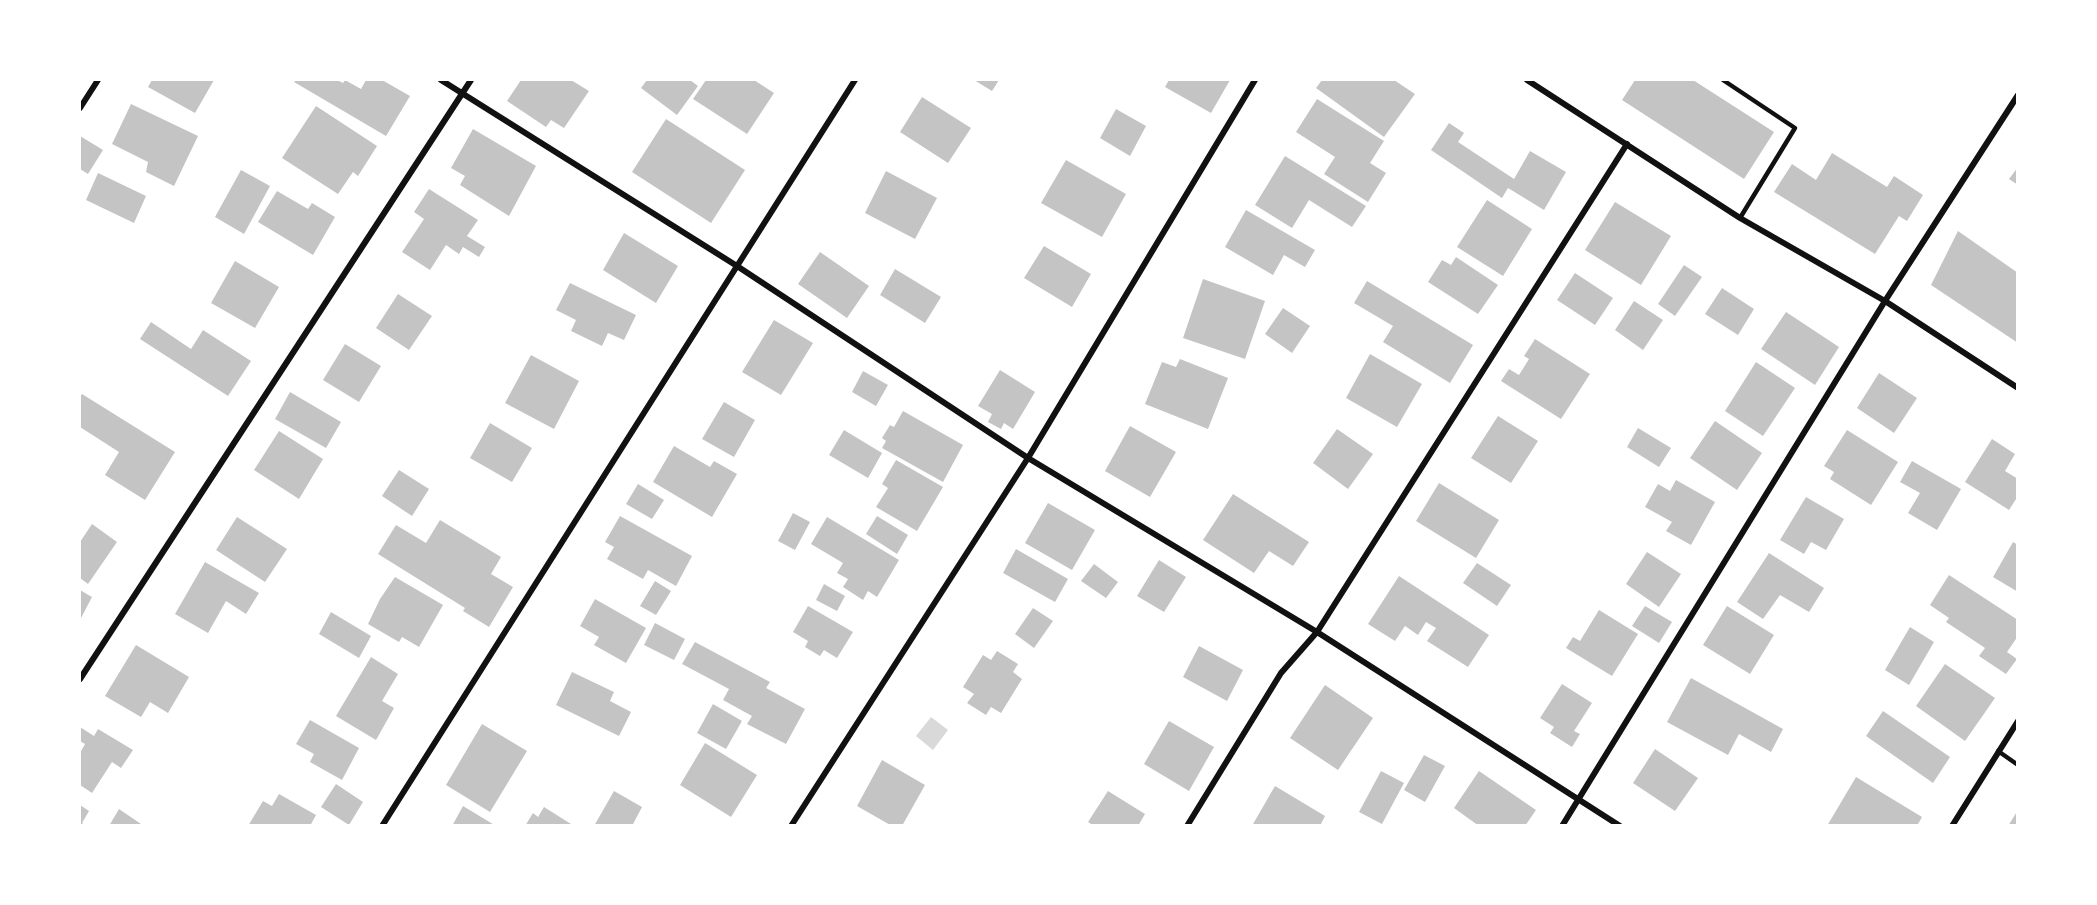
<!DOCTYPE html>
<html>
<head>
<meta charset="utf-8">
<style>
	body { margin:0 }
	#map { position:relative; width:2097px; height:905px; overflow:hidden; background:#fff; font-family:Ubuntu,sans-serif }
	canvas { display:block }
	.frame { position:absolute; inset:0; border:81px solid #fff; pointer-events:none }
</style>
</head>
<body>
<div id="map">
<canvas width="2097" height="905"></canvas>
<div class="frame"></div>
</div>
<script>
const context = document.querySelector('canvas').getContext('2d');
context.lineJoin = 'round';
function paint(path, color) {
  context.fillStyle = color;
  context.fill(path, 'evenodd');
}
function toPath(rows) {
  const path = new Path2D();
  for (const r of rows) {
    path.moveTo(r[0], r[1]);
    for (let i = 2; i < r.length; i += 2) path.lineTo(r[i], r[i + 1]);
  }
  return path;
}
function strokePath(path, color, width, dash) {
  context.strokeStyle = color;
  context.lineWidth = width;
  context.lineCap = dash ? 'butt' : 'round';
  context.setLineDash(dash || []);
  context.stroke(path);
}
paint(toPath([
	[931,717,948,730,933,750,916,736]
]), '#d9d9d9');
paint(toPath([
	[152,80,214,80,195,113,148,87],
	[296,80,337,80,343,83,345,80,361,89,366,80,382,80,410,96,386,136,294,82],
	[521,80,571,80,589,91,564,128,551,120,546,127,507,101],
	[647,80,690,80,698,86,677,115,641,88],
	[706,80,754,80,774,93,747,134,693,99],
	[974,80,999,80,992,91],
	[1169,80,1230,80,1211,113,1165,87],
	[1322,80,1394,80,1415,94,1384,137,1316,88],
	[1635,80,1693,80,1774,132,1744,179,1622,100],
	[922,97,971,128,948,163,900,132],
	[1317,99,1384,141,1370,163,1386,173,1368,202,1324,174,1335,157,1296,132],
	[131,104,198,136,174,186,146,172,148,162,112,144],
	[316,106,377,146,358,176,353,172,338,194,282,158],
	[1116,109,1146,126,1130,156,1100,138],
	[666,119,745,170,711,223,632,172],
	[1449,123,1464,133,1458,142,1514,179,1530,151,1566,172,1544,210,1508,188,1502,198,1431,150],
	[473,129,536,166,509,216,460,185,465,176,451,168],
	[80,136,103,150,88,174,80,169],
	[1832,153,1887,187,1894,176,1923,195,1907,221,1899,216,1875,254,1774,192,1792,164,1816,180],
	[1285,156,1366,206,1352,227,1309,200,1292,228,1255,205],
	[1066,160,1126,194,1102,237,1041,203],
	[2018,167,2018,185,2009,179],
	[241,170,270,186,244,234,215,217],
	[886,171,937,198,915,239,865,213],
	[98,173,146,196,134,223,86,200],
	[429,189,478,220,467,236,485,247,479,257,463,247,459,254,446,245,430,270,402,252,424,219,414,212],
	[277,191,308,209,312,203,335,217,313,255,258,222],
	[1487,200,1532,229,1503,276,1457,247],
	[1615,202,1671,236,1641,285,1585,250],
	[1246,210,1315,250,1305,267,1284,255,1273,275,1225,247],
	[1958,231,2018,273,2018,343,1931,285],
	[624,233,678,266,656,303,603,270],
	[1044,246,1091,274,1072,307,1024,278],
	[820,252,869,286,847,318,798,284],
	[1456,257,1498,285,1478,314,1428,282,1442,260,1451,265],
	[235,261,279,287,255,328,211,303],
	[1684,265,1702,277,1675,316,1658,304],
	[895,269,941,297,925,323,880,295],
	[1575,273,1613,298,1595,325,1557,300],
	[1203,279,1265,301,1245,359,1183,338],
	[1367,281,1473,345,1450,383,1383,342,1393,326,1354,303],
	[570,283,636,315,624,340,608,333,602,346,571,331,576,320,556,310],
	[1722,288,1754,309,1738,335,1705,314],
	[398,294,432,316,409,350,376,328],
	[1634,301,1663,320,1643,350,1615,330],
	[1283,308,1310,326,1292,353,1265,334],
	[1786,312,1839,347,1815,385,1761,349],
	[774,320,813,343,781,395,742,372],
	[151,322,191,349,203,330,251,361,228,396,140,339],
	[1535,339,1590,374,1561,419,1501,381,1509,369,1519,375,1529,359,1524,356],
	[345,344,381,366,359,402,323,380],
	[1370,354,1422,384,1397,427,1346,398],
	[531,355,579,381,554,429,505,403],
	[1180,359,1228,378,1208,429,1145,404,1162,362,1176,367],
	[1756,362,1795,388,1763,436,1725,411],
	[1000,370,1035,392,1013,429,1004,423,1001,429,988,422,992,414,978,406],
	[863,371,888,385,876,406,852,392],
	[1879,373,1917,398,1894,433,1857,408],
	[290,392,341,422,326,448,275,419],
	[82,394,175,452,145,500,105,475,119,452,80,427,80,397],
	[724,402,755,420,734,457,702,439],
	[903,411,963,445,943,482,882,448,886,441,882,438,890,425,894,427],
	[1498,416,1538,441,1511,483,1471,458],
	[1715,421,1762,453,1737,490,1690,458],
	[490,423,532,448,512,482,470,458],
	[1130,426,1176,452,1150,497,1105,471],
	[1638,428,1671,448,1659,467,1627,447],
	[1337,429,1373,454,1348,489,1313,463],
	[844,430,882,453,868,478,829,455],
	[1847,430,1898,462,1871,505,1830,479,1834,472,1824,466],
	[279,431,323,459,299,499,254,470],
	[1992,439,2015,454,2005,471,2018,479,2018,496,2009,510,1965,482],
	[674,446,710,467,714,461,737,474,712,517,653,482],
	[896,460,943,487,917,531,876,507,888,488,882,484],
	[1912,461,1961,489,1937,530,1908,513,1920,493,1900,482],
	[399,470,429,489,412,516,382,496],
	[1676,480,1715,502,1691,545,1666,531,1672,522,1645,507,1658,484,1670,491],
	[1439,483,1499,520,1476,558,1416,521],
	[638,484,664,500,652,519,626,504],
	[1233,494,1309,542,1293,566,1269,551,1254,573,1203,540],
	[1806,497,1844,519,1826,550,1811,542,1804,554,1780,540],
	[1048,503,1095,530,1072,570,1025,543],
	[793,513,810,522,795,550,778,541],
	[620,516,692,556,676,586,648,570,643,579,607,559,614,547,605,542],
	[877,516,908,535,897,554,866,534],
	[237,517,287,549,265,582,216,550],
	[827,517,899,560,877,597,868,591,863,600,843,587,848,579,837,573,843,563,811,544],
	[440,520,501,557,491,574,513,587,489,627,463,611,465,608,378,554,396,525,426,543],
	[92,524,117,542,88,584,80,578,80,542],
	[2013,542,2018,545,2018,592,1993,577],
	[1016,549,1068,579,1055,602,1003,573],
	[1647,552,1681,574,1659,607,1626,584],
	[1769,553,1824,588,1809,612,1780,595,1763,619,1737,602],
	[1159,560,1186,577,1164,612,1137,596],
	[205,562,259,593,246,614,226,601,208,633,175,614],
	[1477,563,1511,585,1497,606,1463,583],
	[1094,564,1118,582,1106,598,1081,581],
	[1949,575,2018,620,2018,636,2007,652,2017,659,2006,674,1979,656,1985,648,1946,622,1949,618,1930,605],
	[1399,576,1489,635,1468,667,1427,641,1436,628,1426,622,1418,635,1405,626,1395,641,1368,624],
	[395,577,443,605,419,647,402,637,399,642,368,624,380,599],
	[655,581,671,591,656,615,640,606],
	[824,584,845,596,837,611,816,600],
	[80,590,92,597,80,620],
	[595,599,646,628,626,663,594,645,599,637,580,626],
	[808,606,853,632,837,658,824,650,820,656,805,647,808,641,793,632],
	[1645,606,1672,622,1659,643,1632,626],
	[1727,606,1774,635,1750,674,1703,645],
	[1033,608,1053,621,1034,648,1015,634],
	[1599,610,1638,634,1612,676,1566,648,1573,637,1580,641],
	[331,612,371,636,359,658,319,634],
	[655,623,685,639,674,660,644,645],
	[1910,627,1934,642,1909,685,1885,670],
	[695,642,770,682,766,688,805,709,786,744,747,724,752,716,723,700,729,689,682,664],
	[136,645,189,677,168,713,150,702,141,717,105,696],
	[1199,646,1243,670,1227,701,1183,677],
	[997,651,1018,664,1013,672,1022,679,1001,713,991,707,986,715,967,703,974,694,963,687,983,655,991,660],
	[371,657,398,674,382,701,394,708,376,740,336,716],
	[1945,664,1995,698,1965,741,1916,706],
	[572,672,614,692,610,701,631,712,619,736,556,705],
	[1691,678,1783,729,1771,752,1739,734,1728,755,1667,722],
	[1562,684,1592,703,1574,731,1580,734,1572,747,1550,733,1554,727,1540,718],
	[1325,685,1373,718,1338,770,1290,738],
	[713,704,742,721,726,749,697,733],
	[1883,711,1950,757,1933,783,1866,736],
	[310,720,359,748,342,780,310,762,314,754,296,744],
	[1169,721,1214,747,1189,791,1144,764],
	[482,724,527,751,490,812,446,785],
	[80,727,94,736,98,729,133,750,121,768,112,762,92,793,80,785,80,753,85,744,80,741],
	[705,743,757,775,731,817,680,785],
	[1655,749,1698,778,1675,811,1633,783],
	[1424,755,1445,766,1425,802,1404,790],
	[882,760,925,785,902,826,892,826,857,806],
	[1381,771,1404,783,1382,824,1359,812],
	[1479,771,1536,810,1525,826,1479,826,1454,808],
	[1856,777,1922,817,1917,826,1827,826],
	[336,784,363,802,349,825,321,807],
	[1275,786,1325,816,1320,826,1256,826,1253,824],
	[614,791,642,807,632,826,594,826],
	[1108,791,1145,814,1138,826,1094,826,1088,822],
	[279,794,316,815,310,826,248,826,263,801,272,806],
	[80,805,89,811,82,823,86,826,80,826],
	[463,806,496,826,452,826],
	[544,807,571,824,569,826,525,826,533,813,538,817],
	[119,809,144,826,109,826],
	[2018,810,2018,826,2008,826]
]), '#c4c4c4');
strokePath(toPath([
	[1723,80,1795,128,1740,218],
	[1998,751,2018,765]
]), '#111', 4.5);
strokePath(toPath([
	[441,80,737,266,1028,458,1317,632,1620,826],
	[1527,80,1740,218,1885,301,2018,388],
	[80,108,98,80],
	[80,679,471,80],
	[382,826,855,80],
	[791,826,1028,458,1255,80],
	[1187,826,1281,673,1317,632,1627,144],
	[1562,826,1885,301,2018,95],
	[1952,826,2018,721]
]), '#111', 6);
</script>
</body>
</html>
